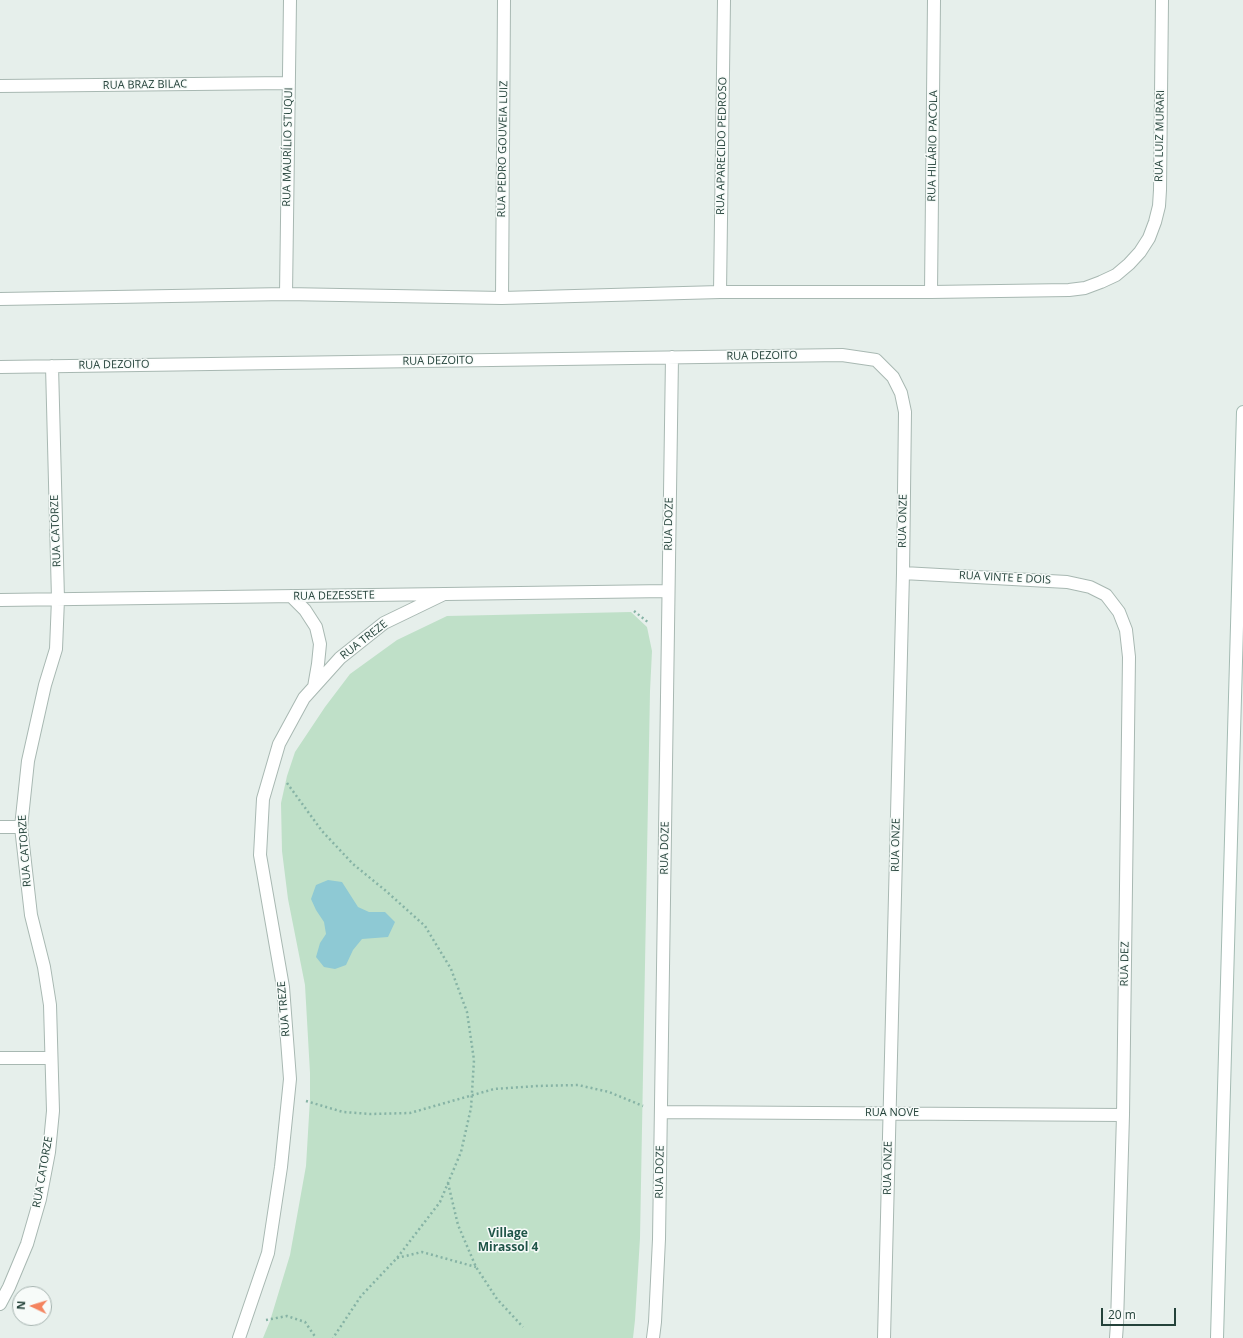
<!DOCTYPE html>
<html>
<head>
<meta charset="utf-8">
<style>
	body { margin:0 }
	#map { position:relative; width:1243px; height:1338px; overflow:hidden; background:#e6efeb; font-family:"Open Sans",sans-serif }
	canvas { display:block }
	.north { position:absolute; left:12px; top:1286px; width:40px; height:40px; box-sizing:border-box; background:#f7fbf9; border:1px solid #a3b1ad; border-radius:50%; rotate:274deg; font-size:11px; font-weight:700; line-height:16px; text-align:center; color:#24423a }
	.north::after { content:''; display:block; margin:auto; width:14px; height:18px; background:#f4845f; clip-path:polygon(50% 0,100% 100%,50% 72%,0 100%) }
	.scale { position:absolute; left:1101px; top:1308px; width:75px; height:18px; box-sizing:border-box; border:2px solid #24423a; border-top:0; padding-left:5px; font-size:12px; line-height:14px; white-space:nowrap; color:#24423a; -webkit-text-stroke:3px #f7fbf9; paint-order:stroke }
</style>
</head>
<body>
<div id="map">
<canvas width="1243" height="1338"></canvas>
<div class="north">N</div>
<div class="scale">20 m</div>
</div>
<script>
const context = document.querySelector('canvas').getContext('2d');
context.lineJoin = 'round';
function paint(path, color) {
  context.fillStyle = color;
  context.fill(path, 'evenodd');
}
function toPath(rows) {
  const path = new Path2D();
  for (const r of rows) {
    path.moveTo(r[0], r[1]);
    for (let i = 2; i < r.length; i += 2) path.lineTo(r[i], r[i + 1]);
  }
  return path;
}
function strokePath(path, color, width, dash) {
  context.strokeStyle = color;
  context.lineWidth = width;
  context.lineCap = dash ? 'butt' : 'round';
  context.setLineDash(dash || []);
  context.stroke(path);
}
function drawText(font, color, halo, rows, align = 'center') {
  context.font = font + ' "Open Sans",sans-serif';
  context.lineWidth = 3;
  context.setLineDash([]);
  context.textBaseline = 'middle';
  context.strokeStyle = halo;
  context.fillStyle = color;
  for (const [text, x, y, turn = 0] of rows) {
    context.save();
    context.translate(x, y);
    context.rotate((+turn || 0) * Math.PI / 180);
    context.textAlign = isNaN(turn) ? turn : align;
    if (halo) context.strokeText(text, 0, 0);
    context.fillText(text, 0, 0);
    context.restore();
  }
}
paint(toPath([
	[631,612,647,627,652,651,650,691,640,1238,635,1320,633,1338,263,1338,270,1321,290,1255,306,1166,310,1099,310,1073,305,985,288,899,282,851,281,803,287,776,295,752,325,707,350,674,397,640,447,616]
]), '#bfe0c8');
paint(toPath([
	[328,880,342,882,358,907,369,912,385,912,395,922,388,937,362,939,353,950,346,965,335,969,324,967,316,957,320,943,326,934,324,922,316,910,311,899,316,885]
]), '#8ec9d4');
const street = toPath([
	[0,86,289,83],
	[720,292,724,0],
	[931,292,934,0],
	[286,294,290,0],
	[502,298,504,0],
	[0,299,286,294,502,298,720,292,931,292,1069,290,1085,288,1101,282,1116,275,1129,264,1140,252,1149,238,1155,222,1159,206,1160,190,1162,0],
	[0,367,842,355,876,360,893,377,901,393,905,412,903,573,884,1338],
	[903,573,1067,582,1090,587,1106,595,1119,612,1126,630,1129,657,1123,1115,1117,1324,1116,1338],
	[291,596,305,610,316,627,320,644,318,664,314,687],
	[0,600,668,591],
	[0,827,21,827],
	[0,1058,51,1058],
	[661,1112,1123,1115],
	[0,1304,9,1287,27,1244,40,1199,49,1152,53,1111,50,1005,44,967,31,915,21,827,28,761,45,685,56,649,58,599,52,366],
	[239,1338,268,1253,281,1167,290,1079,283,987,260,855,263,799,279,744,304,698,340,658,384,623,444,594],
	[653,1338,655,1322,659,1239,672,357]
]);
const secondary = toPath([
	[1217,1338,1243,412]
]);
strokePath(street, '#a8b8b2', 14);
strokePath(secondary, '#a4bbb3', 14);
strokePath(toPath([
	[634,611,649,623],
	[287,783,322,831,353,864,386,891,425,926,451,969,467,1012,474,1060,471,1108,461,1152,440,1202,397,1258,361,1296,333,1338],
	[306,1101,343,1112,370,1114,410,1113,494,1089,537,1086,578,1085,609,1092,643,1106],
	[448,1183,458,1225,476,1267,497,1299,523,1327],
	[397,1258,422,1252,476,1267],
	[266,1320,287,1316,305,1322,316,1338]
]), '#86b3a5', 2.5, [2, 3]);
strokePath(street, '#fff', 12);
strokePath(secondary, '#fff', 12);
drawText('11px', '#24423a', '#f7fbf9', [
	["RUA BRAZ BILAC",145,85,-1],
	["RUA LUIZ MURARI",1160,136,-89],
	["RUA APARECIDO PEDROSO",722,146,-89],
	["RUA HILÁRIO PACOLA",933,146,-89],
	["RUA MAURÍLIO STUQUI",288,147,-89],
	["RUA PEDRO GOUVEIA LUIZ",503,149,-89],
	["RUA DEZOITO",762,356,-1],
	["RUA DEZOITO",438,361,-1],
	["RUA DEZOITO",114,365,-1],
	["RUA ONZE",903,521,-89],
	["RUA DOZE",669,524,-89],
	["RUA CATORZE",56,531,-92],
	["RUA VINTE E DOIS",1005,578,3],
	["RUA DEZESSETE",334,596,-1],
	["RUA TREZE",364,640,-38],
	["RUA ONZE",896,845,-89],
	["RUA DOZE",665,848,-89],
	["RUA CATORZE",25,851,-94],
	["RUA DEZ",1125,964,-89],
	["RUA TREZE",284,1009,-95],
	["RUA NOVE",892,1113],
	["RUA ONZE",888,1168,-89],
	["RUA CATORZE",43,1172,-80],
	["RUA DOZE",660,1172,-89]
]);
drawText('bold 12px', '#1f5548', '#f7fbf9', [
	["Village",508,1234],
	["Mirassol 4",508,1248]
]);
</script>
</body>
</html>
